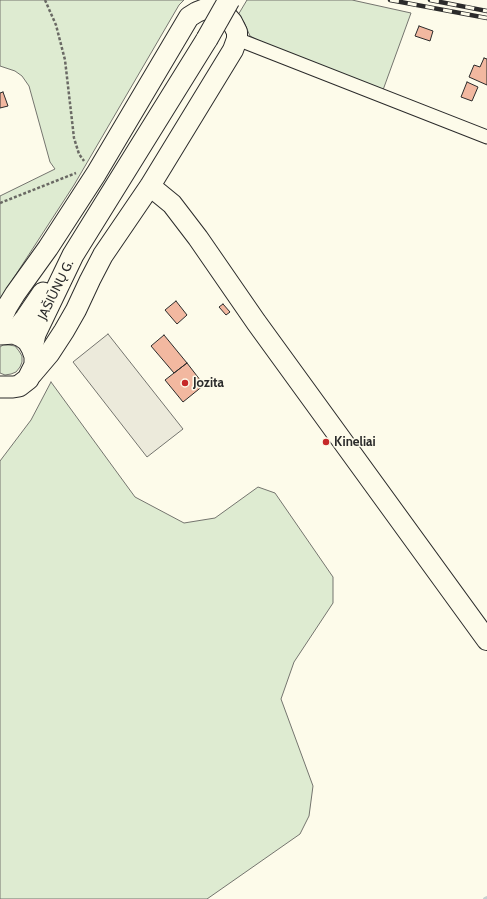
<!DOCTYPE html>
<html>
<head>
<meta charset="utf-8">
<style>
	body { margin:0 }
	canvas { display:block; background:#fdfbea }
</style>
</head>
<body>
<canvas width="487" height="899"></canvas>
<script>
const context = document.querySelector('canvas').getContext('2d');
context.lineJoin = 'round';
function paint(path, color) {
  context.fillStyle = color;
  context.fill(path, 'evenodd');
}
function toPath(rows) {
  const path = new Path2D();
  for (const r of rows) {
    path.moveTo(r[0], r[1]);
    for (let i = 2; i < r.length; i += 2) path.lineTo(r[i], r[i + 1]);
  }
  return path;
}
function strokePath(path, color, width, dash) {
  context.strokeStyle = color;
  context.lineWidth = width;
  context.lineCap = dash ? 'butt' : 'round';
  context.setLineDash(dash || []);
  context.stroke(path);
}
function drawText(font, color, halo, rows, align = 'center') {
  context.font = font + ' Cabin,sans-serif';
  context.lineWidth = 3;
  context.setLineDash([]);
  context.textBaseline = 'middle';
  context.strokeStyle = halo;
  context.fillStyle = color;
  for (const [text, x, y, turn = 0] of rows) {
    context.save();
    context.translate(x, y);
    context.rotate((+turn || 0) * Math.PI / 180);
    context.textAlign = isNaN(turn) ? turn : align;
    if (halo) context.strokeText(text, 0, 0);
    context.fillText(text, 0, 0);
    context.restore();
  }
}
const green = toPath([
	[0,0,184,0,179,5,74,185,0,299,0,196,55,169,50,162,29,86,22,76,15,71,0,66,0,0],
	[247,0,352,0,411,13,383,90,275,49,250,36,244,22,238,15,247,0],
	[3,345,9,345,15,346,19,351,22,356,22,362,20,367,16,372,11,374,5,375,0,373,0,347,3,345],
	[51,382,135,497,184,523,215,518,258,487,275,493,333,577,333,603,294,662,281,699,313,786,309,816,300,834,207,899,0,899,0,461,31,420,51,382]
]);
paint(green, '#deebd1');
strokePath(green, '#74746e', 1);
const parking = toPath([
	[108,334,183,429,147,457,73,362,108,334]
]);
paint(parking, '#eceadb');
strokePath(parking, '#74746e', 1);
strokePath(toPath([
	[485,899,487,898]
]), '#c7d0d0', 4);
const building = toPath([
	[419,26,433,31,430,41,415,36,419,26],
	[484,58,487,59,487,85,469,77,474,65,480,67,484,58],
	[467,82,478,87,472,101,461,97,467,82],
	[3,92,8,106,0,108,0,93,3,92],
	[176,301,187,315,177,324,165,310,176,301],
	[223,304,230,312,226,315,219,307,223,304],
	[164,335,187,363,174,373,151,346,164,335],
	[187,363,204,385,183,402,165,380,187,363]
]);
paint(building, '#f2b8a0');
strokePath(building, '#2b2b2b', 1);
const minor = toPath([
	[237,39,487,137]
]);
const primary = toPath([
	[150,186,172,204,198,238,256,322,487,640],
	[0,322,7,307,15,294,48,248,96,174,189,17,197,12,205,9,216,9,226,15,232,22,237,32,237,39,233,50,150,186,103,255,90,280,76,310,64,331,49,354,32,374]
]);
const trunk = toPath([
	[14,333,26,318,43,293],
	[0,334,14,333,21,336,28,341,32,348,35,356,35,365,28,379,19,386,13,387,0,387],
	[32,348,35,334,73,255,207,39]
]);
strokePath(minor, '#2b2b2b', 15);
strokePath(primary, '#2b2b2b', 22);
strokePath(trunk, '#2b2b2b', 23);
strokePath(toPath([
	[45,0,56,25,65,60,74,138,79,154,84,161],
	[0,203,76,173]
]), '#6a6964', 2.5, [3, 2]);
strokePath(minor, '#fdfbea', 13);
strokePath(primary, '#fdfbea', 20);
strokePath(trunk, '#fdfbea', 21);
const rail = toPath([
	[390,0,487,18],
	[430,0,487,11]
]);
strokePath(rail, '#2b2b2b', 4.5);
strokePath(rail, '#fdfbea', 3, [9]);
const trunkBridge = toPath([
	[207,39,229,0]
]);
strokePath(trunkBridge, '#2b2b2b', 23, []);
strokePath(trunkBridge, '#fdfbea', 21);
for (const [x, y, r, color] of [
	[185,383,4,"#c62828"],
	[326,442,4,"#c62828"]
]) {
  const dot = new Path2D();
  dot.arc(x, y, r, 0, 2 * Math.PI);
  context.fillStyle = color;
  context.fill(dot);
  strokePath(dot, '#fdfbea', 1.5);
}
drawText('13px', '#2b2b2b', '#fdfbea', [
	["JAŠIŪNŲ G.",56,290,-64]
]);
drawText('bold 13px', '#2b2b2b', '#fdfbea', [
	["Jozita",193,383],
	["Kineliai",334,442]
], 'left');
</script>
</body>
</html>
